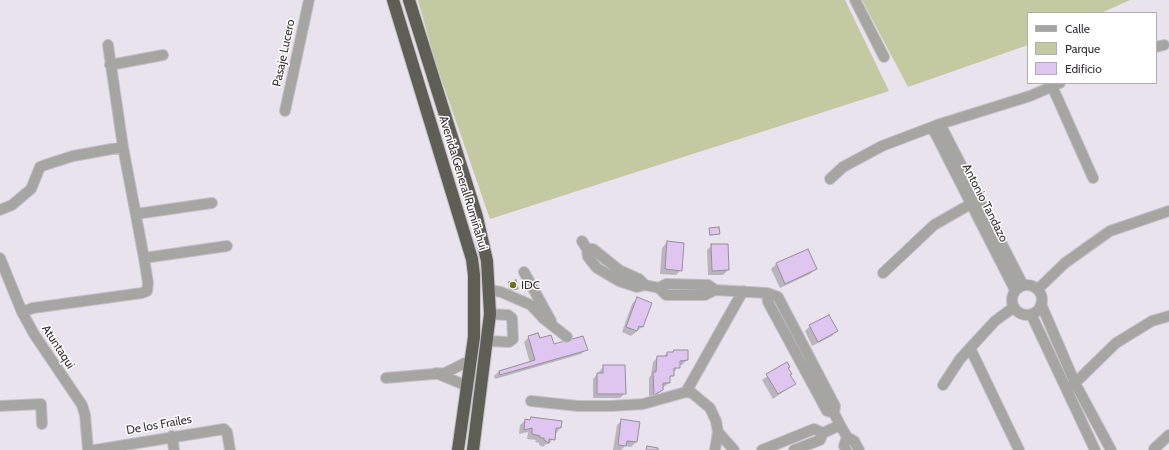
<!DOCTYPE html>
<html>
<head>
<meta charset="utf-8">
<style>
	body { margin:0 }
	#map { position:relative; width:1169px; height:450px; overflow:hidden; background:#e9e3ed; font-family:Cabin,sans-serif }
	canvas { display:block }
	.legend { position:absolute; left:1027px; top:12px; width:130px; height:72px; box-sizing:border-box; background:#fff; border:1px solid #afadaf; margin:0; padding:5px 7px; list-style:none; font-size:12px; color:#363337 }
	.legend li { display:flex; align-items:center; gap:8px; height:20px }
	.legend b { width:20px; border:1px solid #afadaf }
</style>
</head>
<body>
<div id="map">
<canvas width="1169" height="450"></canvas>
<ul class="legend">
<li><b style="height:5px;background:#a5a6a1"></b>Calle</li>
<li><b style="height:11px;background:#c3c9a0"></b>Parque</li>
<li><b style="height:11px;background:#dfc6f0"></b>Edificio</li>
</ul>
</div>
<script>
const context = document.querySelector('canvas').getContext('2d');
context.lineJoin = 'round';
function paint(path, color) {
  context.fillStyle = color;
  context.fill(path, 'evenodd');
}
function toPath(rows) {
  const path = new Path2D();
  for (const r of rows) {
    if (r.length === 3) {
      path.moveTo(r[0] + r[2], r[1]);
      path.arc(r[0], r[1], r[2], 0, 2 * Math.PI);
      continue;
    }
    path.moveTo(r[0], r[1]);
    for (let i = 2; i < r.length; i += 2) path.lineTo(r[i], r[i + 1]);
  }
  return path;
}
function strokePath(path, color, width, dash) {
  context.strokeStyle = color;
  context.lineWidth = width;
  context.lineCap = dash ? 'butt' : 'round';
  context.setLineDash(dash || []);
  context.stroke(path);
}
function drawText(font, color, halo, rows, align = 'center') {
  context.font = font + ' Cabin,sans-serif';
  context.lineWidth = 3;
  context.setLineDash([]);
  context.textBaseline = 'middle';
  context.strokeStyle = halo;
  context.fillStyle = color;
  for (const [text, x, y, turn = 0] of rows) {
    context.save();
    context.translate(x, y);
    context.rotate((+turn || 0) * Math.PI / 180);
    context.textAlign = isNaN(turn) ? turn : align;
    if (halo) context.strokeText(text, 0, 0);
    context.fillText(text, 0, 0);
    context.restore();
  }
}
paint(toPath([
	[418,0,845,0,889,91,490,219,435,61],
	[862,0,1130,0,1101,13,1028,13,1028,45,908,87]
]), '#c3c9a0');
paint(toPath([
	[710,229,719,234,709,236],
	[667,242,681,270,676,275,660,274,662,248],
	[712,245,728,270,723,275,708,275,707,250],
	[807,251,815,269,810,274,780,288,771,269,776,264],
	[509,283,517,288,509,291,508,284],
	[637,299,642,327,631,336,622,332,632,304],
	[829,316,837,331,832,336,812,346,805,331,810,326],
	[529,337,539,339,553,345,586,349,581,354,495,379,494,376,499,371,530,363,524,342],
	[667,353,687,360,682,365,679,365,669,379,669,383,662,388,657,395,649,399,649,378,651,375,653,362,658,357,663,357],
	[787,363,791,374,789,375,794,384,773,399,762,380],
	[604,366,625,393,620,398,593,398,593,379],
	[532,418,560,428,549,444,546,444,543,447,539,445,539,443,535,442,536,440,527,439,528,432,519,434,520,425,526,420,529,421],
	[622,420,636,442,631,447,625,446,621,450,613,450,617,425]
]), '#0003');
const building = toPath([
	[719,227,720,234,710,235,709,228,719,227],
	[667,241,684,243,682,271,665,269,667,241],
	[711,244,728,244,729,270,712,271,711,244],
	[808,249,817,269,785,284,776,263,808,249],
	[516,280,518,289,511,290,508,282,516,280],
	[637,297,652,303,643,327,639,326,637,331,626,327,637,297],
	[829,315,838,331,818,342,809,325,829,315],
	[538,333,540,338,551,335,554,344,583,336,588,350,500,375,499,371,535,360,528,336,538,333],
	[674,350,688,350,688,360,680,361,680,368,674,368,674,376,670,376,670,383,663,383,663,390,654,395,653,372,656,372,657,356,667,356,667,352,673,352,674,350],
	[787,362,790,367,788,368,792,374,790,375,796,384,778,394,766,374,787,362],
	[603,365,625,365,626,394,597,394,597,373,603,373,603,365],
	[531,417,562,421,561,428,556,428,555,440,549,439,549,443,544,440,544,438,540,438,540,436,532,434,532,428,524,430,525,419,530,420,531,417],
	[621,419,640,422,637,442,627,441,626,446,618,445,621,419],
	[647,446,658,448,658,450,646,450,647,446]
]);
paint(building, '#dfc6f0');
strokePath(building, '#958f99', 1);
const minor = toPath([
	[855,0,884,57],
	[108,45,123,147],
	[1156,47,1164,45],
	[110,65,163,55],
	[1052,86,1093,178],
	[285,111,309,0],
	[940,124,1023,285],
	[932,127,1015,290],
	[830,179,843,167,882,146,940,124,1030,96,1060,83],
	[0,210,12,205,31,189,40,167,45,165,73,156,123,147,144,258,148,283,147,291,142,293,33,308,22,312],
	[136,214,212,203],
	[582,241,587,249,588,257,597,268,619,281,637,287,645,285,659,288,666,295,705,295,715,290,767,293,778,297,835,406,834,413,840,425,847,437,854,441,859,450],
	[587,249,593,249,619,270,639,279,645,285],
	[0,258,22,312,34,334,82,405,85,415,88,450],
	[144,258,227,246],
	[524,272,551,321],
	[883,273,934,225,976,201],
	[1027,300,15],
	[659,288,666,284,708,285,715,290],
	[1038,289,1065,263,1110,231,1169,211],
	[489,290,501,292,531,305,543,318,567,337],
	[767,293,768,302,827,411,834,413],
	[1041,304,1075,383,1111,450],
	[1031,314,1095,450],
	[487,341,509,342,513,339,512,318,508,315,490,314],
	[970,348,1019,450],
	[436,373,467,386],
	[386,378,445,373,471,360],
	[943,385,960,359,995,321,1014,307],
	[1070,388,1116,343,1152,321,1169,316],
	[686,392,692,393,710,408,716,421,718,432,715,450],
	[531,401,578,406,611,406,643,404,686,392,743,291],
	[0,406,41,404,42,424],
	[718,432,734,450],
	[172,436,174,450],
	[1154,449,1169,435],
	[95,450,224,429,227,432,230,450],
	[762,450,814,429,823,433],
	[794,450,820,440,823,433,840,425],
	[846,450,844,446,847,437]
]);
const highway = toPath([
	[393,0,472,259,474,275,474,337,458,450],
	[409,0,477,217,487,261,490,314,473,450]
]);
strokePath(minor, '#c5c0c9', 12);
strokePath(highway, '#c5c0c9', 14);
strokePath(minor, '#a5a6a1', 10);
strokePath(highway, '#5d5f55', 12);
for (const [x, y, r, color] of [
	[513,285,4,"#6a721b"]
]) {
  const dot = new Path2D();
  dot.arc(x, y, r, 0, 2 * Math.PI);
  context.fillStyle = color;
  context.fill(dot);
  strokePath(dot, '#fff', 1.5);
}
drawText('12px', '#363337', '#fff', [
	["Pasaje Lucero",284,53,-78],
	["Avenida General Rumiñahui",463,183,73],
	["Antonio Tandazo",985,203,63],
	["Atuntaqui",58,347,57],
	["De los Frailes",159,425,-10]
]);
drawText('12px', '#363337', '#fff', [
	["IDC",521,285]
], 'left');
</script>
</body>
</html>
